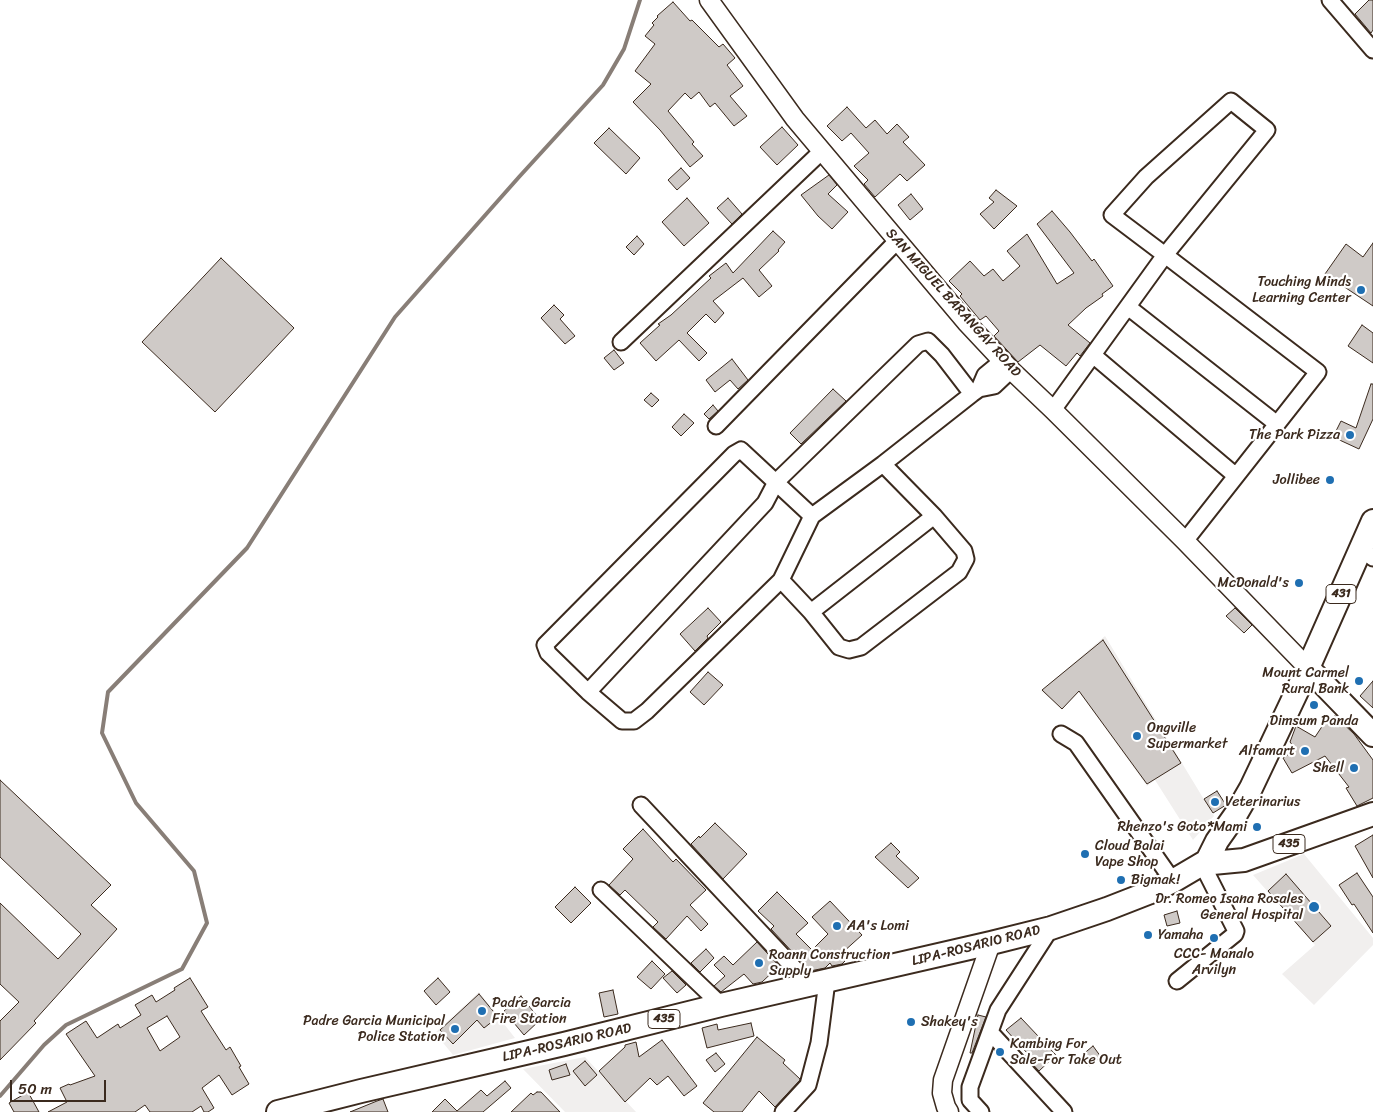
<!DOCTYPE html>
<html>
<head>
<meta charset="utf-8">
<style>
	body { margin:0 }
	#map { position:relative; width:1373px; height:1112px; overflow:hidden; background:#fff; font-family:Sriracha,sans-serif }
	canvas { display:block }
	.scale { position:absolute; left:10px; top:1080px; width:96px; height:22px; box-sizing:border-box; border:2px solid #3b2a1e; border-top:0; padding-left:6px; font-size:15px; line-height:18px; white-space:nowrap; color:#3b2a1e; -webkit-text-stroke:4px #fff; paint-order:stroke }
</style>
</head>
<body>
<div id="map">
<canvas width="1373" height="1112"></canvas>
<div class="scale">50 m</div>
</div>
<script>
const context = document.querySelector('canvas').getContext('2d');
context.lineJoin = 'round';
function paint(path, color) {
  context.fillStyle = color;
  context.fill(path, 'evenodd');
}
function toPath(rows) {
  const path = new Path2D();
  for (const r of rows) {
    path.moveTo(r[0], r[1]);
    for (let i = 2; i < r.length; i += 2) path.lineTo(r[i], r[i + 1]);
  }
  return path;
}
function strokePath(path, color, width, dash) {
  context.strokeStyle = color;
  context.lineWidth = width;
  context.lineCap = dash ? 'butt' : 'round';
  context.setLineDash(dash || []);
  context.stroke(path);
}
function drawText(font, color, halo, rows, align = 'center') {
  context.font = font + ' Sriracha,sans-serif';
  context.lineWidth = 4.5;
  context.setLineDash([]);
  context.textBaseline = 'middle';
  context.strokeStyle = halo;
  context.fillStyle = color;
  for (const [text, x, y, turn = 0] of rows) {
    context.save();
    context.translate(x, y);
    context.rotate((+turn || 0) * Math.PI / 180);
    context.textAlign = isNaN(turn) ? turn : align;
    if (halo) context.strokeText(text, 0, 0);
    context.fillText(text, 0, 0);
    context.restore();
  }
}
paint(toPath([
	[1105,636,1214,816,1193,840,1155,780,1147,786,1079,692,1062,709,1041,691],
	[1304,854,1373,938,1373,945,1314,1005,1282,974,1315,945,1253,875],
	[479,992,515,1038,453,1055,435,1033],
	[585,1057,636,1112,565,1112,523,1069]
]), '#f1efee');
strokePath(toPath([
	[0,1096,44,1045,66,1025,182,969,207,923,194,871,136,803,102,733,108,692,247,548,395,317,519,177,603,85,624,49,640,0]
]), '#887e77', 4);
const building = toPath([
	[1369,0,1373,0,1373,30,1371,33,1355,14,1369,0],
	[673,2,690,21,692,20,719,47,723,44,735,58,727,65,743,86,730,96,747,116,734,126,715,103,710,107,699,92,691,99,685,93,668,111,694,142,692,144,703,156,690,167,660,130,633,102,651,84,635,71,655,44,645,36,654,25,652,23,658,17,657,16,673,2],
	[847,107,866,128,875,120,887,134,897,124,909,137,903,142,925,165,907,181,900,174,875,197,864,184,868,180,854,166,869,153,851,133,842,141,827,126,847,107],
	[782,127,798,145,777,165,760,147,782,127],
	[609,128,640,158,626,174,594,143,609,128],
	[681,168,690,178,677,190,668,180,681,168],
	[829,175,837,185,828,194,848,212,832,229,818,216,801,195,829,175],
	[996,190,1017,206,994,229,980,214,994,202,989,198,996,190],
	[911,194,923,209,910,220,898,205,911,194],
	[687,198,709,223,684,246,662,222,687,198],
	[728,198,742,214,732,224,717,208,728,198],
	[1052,211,1070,232,1092,261,1094,259,1113,286,1102,294,1103,296,1086,308,1068,325,1090,343,1080,356,1077,353,1066,366,1040,345,1018,362,994,336,999,331,986,316,980,320,960,296,962,294,949,281,970,261,984,276,993,269,1003,281,1020,266,1007,251,1027,234,1057,284,1074,273,1037,224,1052,211],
	[773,231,785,242,778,250,779,251,759,270,772,286,759,297,743,278,713,301,724,313,715,323,706,314,687,333,707,353,699,361,679,340,656,361,640,343,660,325,658,324,671,315,711,278,709,276,726,263,733,273,773,231],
	[637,236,644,244,634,255,626,247,637,236],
	[1373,243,1373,306,1325,274,1346,244,1363,257,1373,243],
	[221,258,294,328,215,412,142,342,221,258],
	[554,305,564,315,560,319,575,336,565,344,541,318,554,305],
	[1362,325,1373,333,1373,363,1348,346,1362,325],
	[614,350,624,363,614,370,604,358,614,350],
	[732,359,748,380,738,389,730,380,715,392,706,380,732,359],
	[1371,384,1373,384,1373,419,1359,449,1333,437,1341,421,1356,428,1371,384],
	[833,389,846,401,801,444,790,433,833,389],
	[651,393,659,400,652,407,644,400,651,393],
	[713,405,718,411,709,419,704,414,713,405],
	[684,414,694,423,681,436,672,427,684,414],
	[708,608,721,622,707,636,708,638,695,651,680,634,708,608],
	[1235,608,1252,625,1244,633,1226,616,1235,608],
	[1103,640,1181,763,1147,784,1079,691,1062,709,1042,690,1103,640],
	[708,672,723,685,704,705,690,692,708,672],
	[1373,681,1373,708,1360,696,1373,681],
	[1335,716,1354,734,1373,760,1373,798,1357,806,1346,788,1349,787,1325,756,1292,773,1283,758,1289,754,1294,747,1290,742,1296,726,1315,737,1323,725,1335,716],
	[0,780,111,885,91,905,117,929,34,1021,36,1023,0,1060,0,1021,19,1002,0,984,0,903,58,959,81,934,0,857,0,780],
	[1217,791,1226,805,1213,813,1204,799,1217,791],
	[715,823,747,854,723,879,691,844,699,836,700,838,715,823],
	[643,829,673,862,676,859,706,890,690,905,708,924,701,931,687,916,666,939,653,927,658,922,625,890,620,895,609,885,633,859,623,849,643,829],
	[1373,835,1373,878,1355,846,1373,835],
	[891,843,900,852,896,856,919,878,908,888,875,857,891,843],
	[1357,873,1373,897,1373,933,1354,904,1352,905,1339,885,1357,873],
	[1286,874,1331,926,1313,942,1268,891,1286,874],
	[575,887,591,903,571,923,555,907,575,887],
	[777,892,808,923,796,934,812,950,828,934,812,917,830,901,862,935,842,953,847,959,842,964,832,966,830,963,825,968,810,971,771,929,774,926,758,911,777,892],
	[1177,911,1180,923,1167,926,1164,915,1177,911],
	[757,942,779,966,762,982,753,984,744,974,721,992,714,986,725,976,714,965,724,956,733,965,757,942],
	[706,949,714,958,700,972,691,963,706,949],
	[652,961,665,974,651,989,637,977,652,961],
	[672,971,686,985,677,993,663,978,672,971],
	[190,978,208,1007,201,1011,226,1050,230,1047,241,1066,239,1067,249,1084,232,1095,219,1075,202,1088,214,1108,208,1112,204,1112,201,1106,192,1112,150,1112,145,1105,135,1112,48,1112,67,1102,60,1088,69,1084,70,1085,95,1076,66,1034,86,1021,97,1038,118,1024,120,1028,141,1015,135,1005,152,995,156,1002,175,990,174,988,190,978],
	[167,1016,180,1037,160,1051,147,1028,167,1016],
	[438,978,450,992,436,1005,424,991,438,978],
	[613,990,618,1014,604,1017,599,993,613,990],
	[479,994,498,1017,484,1028,477,1020,453,1044,440,1030,479,994],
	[521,996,540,1020,524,1035,504,1011,521,996],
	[978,1015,986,1017,972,1053,970,1053,978,1015],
	[1021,1018,1056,1055,1039,1071,1025,1056,1028,1054,1006,1030,1021,1018],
	[751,1023,754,1036,707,1048,702,1028,717,1024,718,1030,751,1023],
	[757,1037,785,1060,783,1063,800,1079,800,1080,775,1107,759,1091,742,1112,714,1112,703,1103,757,1037],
	[662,1040,697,1086,684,1096,668,1076,657,1085,650,1078,625,1102,599,1071,625,1047,625,1045,636,1042,639,1057,662,1040],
	[1093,1046,1101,1057,1089,1066,1081,1056,1093,1046],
	[716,1053,725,1064,715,1072,706,1060,716,1053],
	[585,1061,597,1075,585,1086,573,1071,585,1061],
	[566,1064,570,1075,552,1080,549,1070,566,1064],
	[505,1081,511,1088,483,1112,432,1112,445,1099,457,1111,481,1090,487,1096,505,1081],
	[28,1092,39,1112,14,1112,9,1103,28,1092],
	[537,1092,541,1092,560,1112,511,1112,531,1093,533,1095,537,1092],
	[383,1099,388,1112,350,1112,377,1101,383,1099]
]);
paint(building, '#cfcac7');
strokePath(building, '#3b2a1e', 1);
const minor = toPath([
	[1330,0,1373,50],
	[1128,307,1277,424],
	[621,342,822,151],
	[1093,355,1236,476],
	[979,389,985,375,1002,361],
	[1053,410,1165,255,1267,130,1231,101,1146,177,1112,215,1165,255,1318,372,1185,541],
	[716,426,897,241],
	[812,516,741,450,734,454,545,645,548,653,588,692,622,721,634,721,647,711,781,580,812,516,883,464,972,394,979,389,994,386,1011,370],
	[1361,549,1373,558],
	[781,580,811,612,839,647,849,650,861,647,959,572,966,559,964,551,934,516,883,464],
	[811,612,934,516],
	[588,692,765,503,776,482,918,344,928,341,942,355,972,394],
	[1061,734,1076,743,1173,881],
	[641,805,810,985],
	[601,890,721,1005],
	[1177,981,1235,934,1236,931,1202,864],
	[990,1032,1064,1112],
	[783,1112,808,1085,819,1043,827,981],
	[981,1112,970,1100,970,1087,998,1010,1051,928]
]);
const tertiary = toPath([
	[709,0,795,119,966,322,1011,370,1053,410,1185,541,1308,668],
	[949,1112,946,1107,942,1093,943,1080,991,943]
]);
const primary = toPath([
	[1308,668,1373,735],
	[1202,864,1244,860,1373,814],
	[278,1112,361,1091,564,1044,721,1005,991,943,1051,928,1107,909,1148,893,1173,881,1207,861,1217,841,1236,814,1251,788,1308,668,1373,521]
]);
strokePath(minor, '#3b2a1e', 19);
strokePath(tertiary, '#3b2a1e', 21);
strokePath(primary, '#3b2a1e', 26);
strokePath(minor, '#fff', 15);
strokePath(tertiary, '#fff', 18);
strokePath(primary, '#fff', 22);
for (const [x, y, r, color] of [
	[1361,290,5,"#1f6fb2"],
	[1350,435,5,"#1f6fb2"],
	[1330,480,5,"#1f6fb2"],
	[1299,583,5,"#1f6fb2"],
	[1359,681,5,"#1f6fb2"],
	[1314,705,5,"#1f6fb2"],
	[1137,736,5,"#1f6fb2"],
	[1305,751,5,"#1f6fb2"],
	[1354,768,5,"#1f6fb2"],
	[1215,802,5,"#1f6fb2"],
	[1257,827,5,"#1f6fb2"],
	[1085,854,5,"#1f6fb2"],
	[1121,880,5,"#1f6fb2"],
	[1314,907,6,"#1f6fb2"],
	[837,926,5,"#1f6fb2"],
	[1148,935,5,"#1f6fb2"],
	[1214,938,5,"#1f6fb2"],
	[759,963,5,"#1f6fb2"],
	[482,1011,5,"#1f6fb2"],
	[911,1022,5,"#1f6fb2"],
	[455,1029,5,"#1f6fb2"],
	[1000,1052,5,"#1f6fb2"]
]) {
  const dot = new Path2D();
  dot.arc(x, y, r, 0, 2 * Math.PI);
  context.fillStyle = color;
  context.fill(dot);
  strokePath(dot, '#fff', 2);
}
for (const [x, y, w] of [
	[1341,594,30],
	[1289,844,32],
	[664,1019,32]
]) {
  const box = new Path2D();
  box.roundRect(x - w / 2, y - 9.5, w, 19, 4);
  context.fillStyle = '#fff';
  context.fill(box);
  strokePath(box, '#3b2a1e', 1);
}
drawText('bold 12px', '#3b2a1e', null, [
	["431",1341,594],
	["435",1289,844],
	["435",664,1019]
]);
drawText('14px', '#3b2a1e', '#fff', [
	["Touching Minds",1351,282],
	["Learning Center",1351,298],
	["The Park Pizza",1340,435],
	["Jollibee",1320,480],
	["McDonald's",1289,583],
	["Mount Carmel",1349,673],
	["Rural Bank",1349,689],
	["Dimsum Panda",1314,721,"center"],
	["Ongville",1147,728,"left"],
	["Supermarket",1147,744,"left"],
	["Alfamart",1295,751],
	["Shell",1344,768],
	["Veterinarius",1225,802,"left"],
	["Rhenzo's Goto*Mami",1247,827],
	["Cloud Balai",1095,846,"left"],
	["Vape Shop",1095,862,"left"],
	["Bigmak!",1131,880,"left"],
	["Dr. Romeo Isana Rosales",1303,899],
	["General Hospital",1303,915],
	["AA's Lomi",847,926,"left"],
	["Yamaha",1158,935,"left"],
	["CCC- Manalo",1214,954,"center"],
	["Arvilyn",1214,970,"center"],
	["Roann Construction",769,955,"left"],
	["Supply",769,971,"left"],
	["Padre Garcia",492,1003,"left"],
	["Fire Station",492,1019,"left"],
	["Padre Garcia Municipal",445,1021],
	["Police Station",445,1037],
	["Shakey's",921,1022,"left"],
	["Kambing For",1010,1044,"left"],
	["Sale-For Take Out",1010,1060,"left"]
], 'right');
drawText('14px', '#3b2a1e', '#fff', [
	["SAN MIGUEL BARANGAY ROAD",953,303,48],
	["LIPA-ROSARIO ROAD",976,946,-14],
	["LIPA-ROSARIO ROAD",567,1043,-13]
]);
</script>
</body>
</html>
